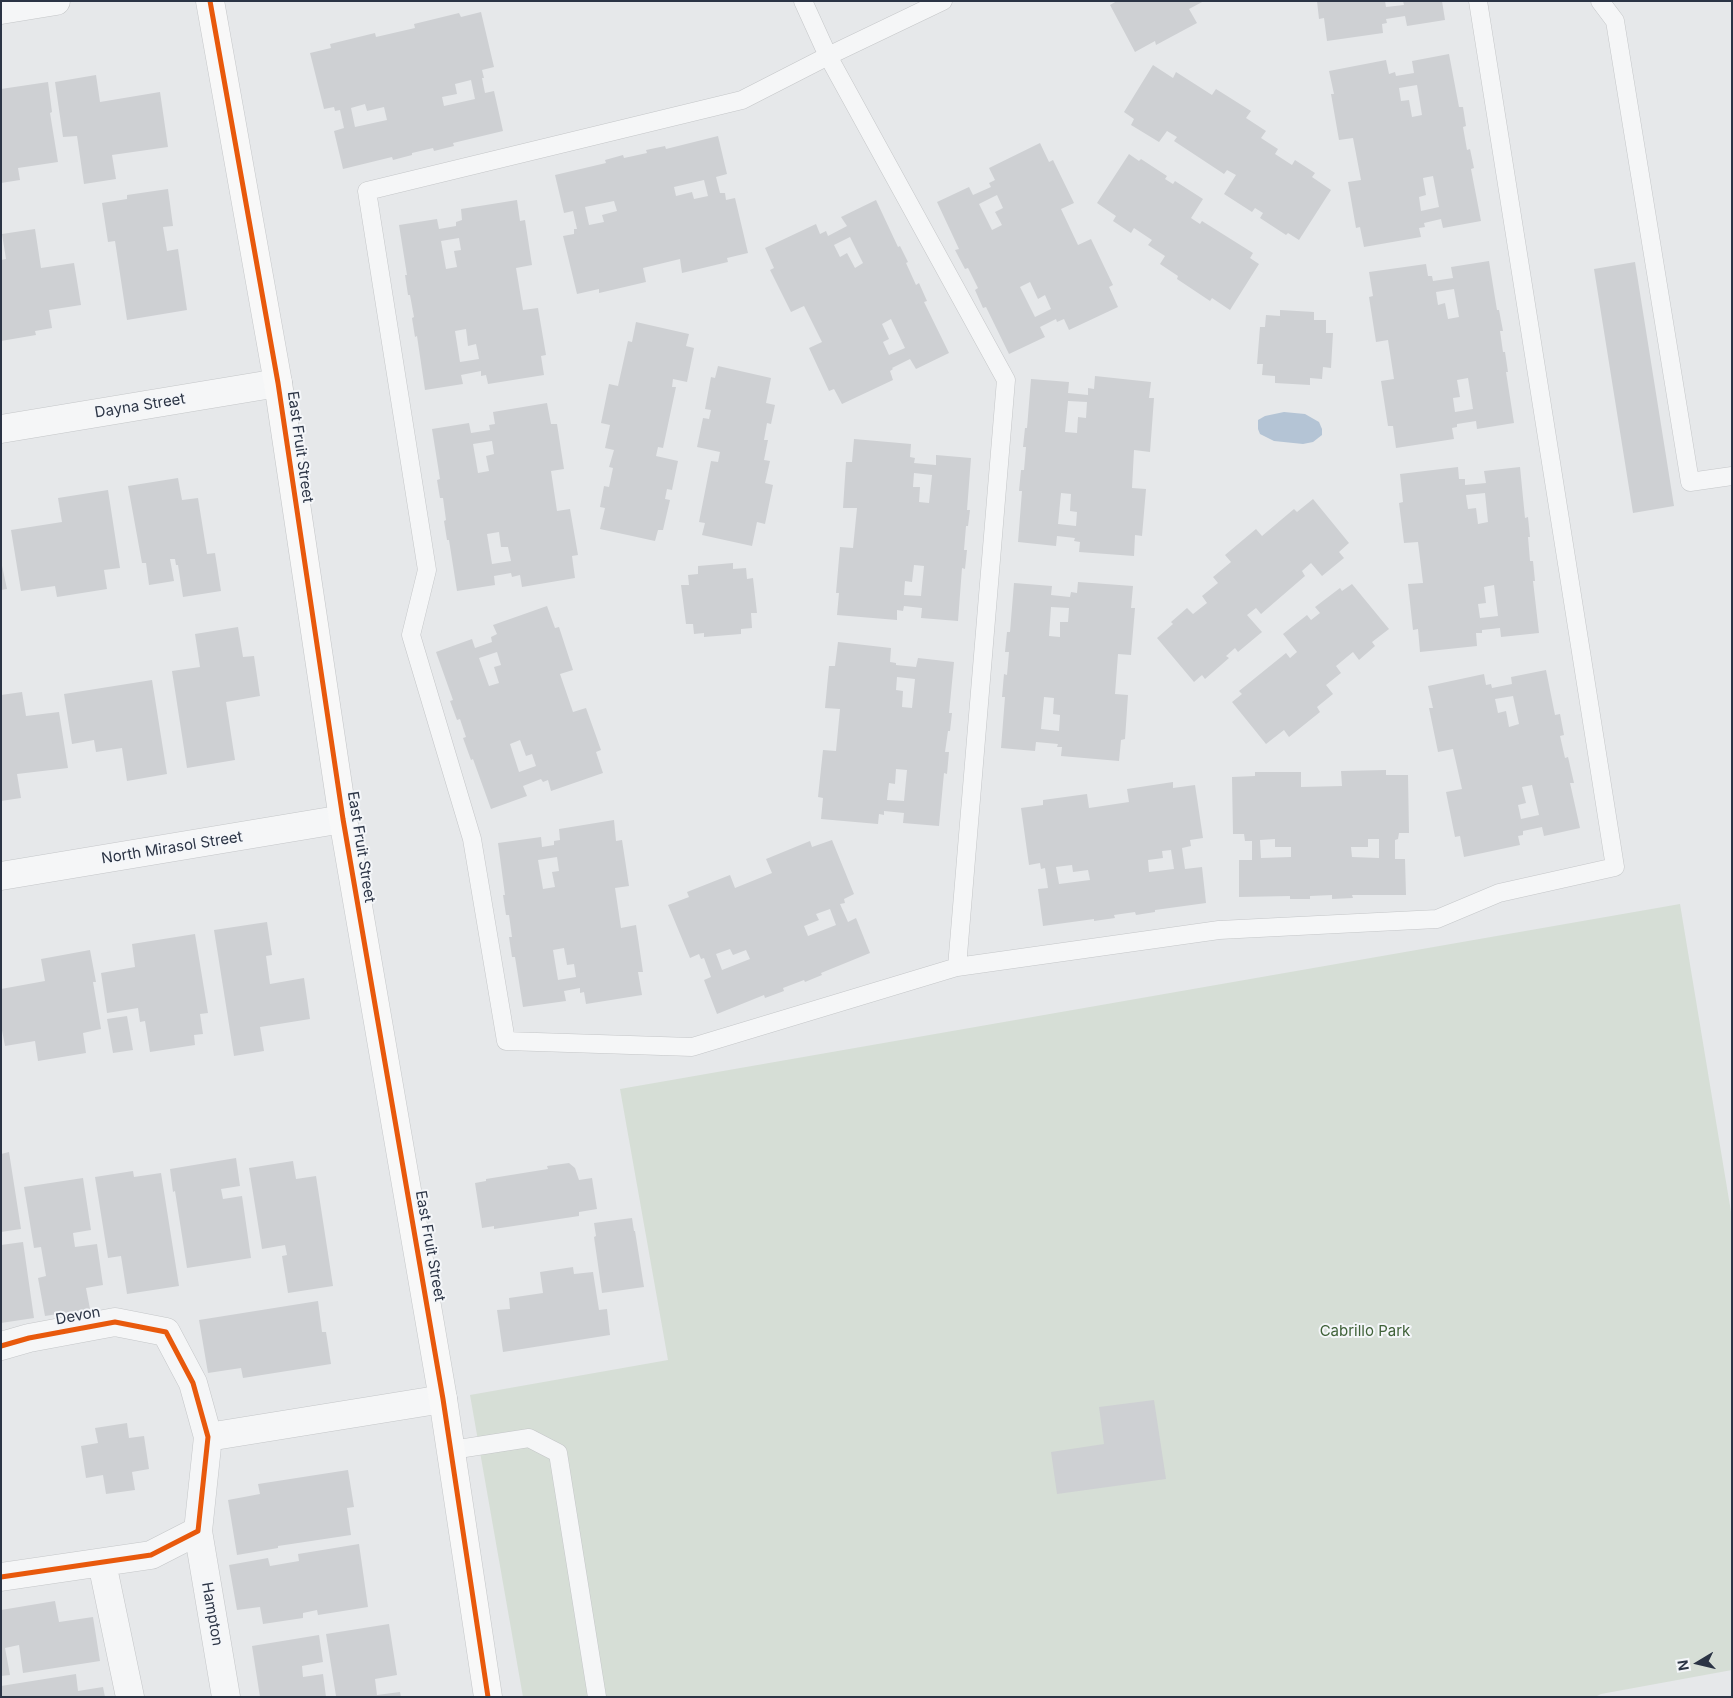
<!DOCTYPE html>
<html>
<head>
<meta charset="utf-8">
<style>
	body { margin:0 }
	#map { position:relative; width:1733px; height:1698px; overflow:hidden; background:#e6e8ea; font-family:Inter,sans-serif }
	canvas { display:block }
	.frame { position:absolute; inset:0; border:2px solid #2b3445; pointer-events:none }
	.north { position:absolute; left:1673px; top:1638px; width:50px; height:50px; -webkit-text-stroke:4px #f4f6f9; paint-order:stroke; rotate:261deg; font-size:14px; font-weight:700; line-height:20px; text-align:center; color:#2b3445 }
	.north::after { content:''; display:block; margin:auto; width:18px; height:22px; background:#2b3445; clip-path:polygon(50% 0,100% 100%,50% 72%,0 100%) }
</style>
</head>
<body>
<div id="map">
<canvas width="1733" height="1698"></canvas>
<div class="frame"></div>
<div class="north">N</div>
</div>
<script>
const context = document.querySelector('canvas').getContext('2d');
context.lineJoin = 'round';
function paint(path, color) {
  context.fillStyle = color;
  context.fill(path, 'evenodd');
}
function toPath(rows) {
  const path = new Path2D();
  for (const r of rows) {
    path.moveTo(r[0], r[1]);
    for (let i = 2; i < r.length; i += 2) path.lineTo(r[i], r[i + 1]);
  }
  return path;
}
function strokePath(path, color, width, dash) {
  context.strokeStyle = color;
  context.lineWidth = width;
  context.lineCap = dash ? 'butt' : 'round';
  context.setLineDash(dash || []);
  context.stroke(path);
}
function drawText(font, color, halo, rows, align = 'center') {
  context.font = font + ' Inter,sans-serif';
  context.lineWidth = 4;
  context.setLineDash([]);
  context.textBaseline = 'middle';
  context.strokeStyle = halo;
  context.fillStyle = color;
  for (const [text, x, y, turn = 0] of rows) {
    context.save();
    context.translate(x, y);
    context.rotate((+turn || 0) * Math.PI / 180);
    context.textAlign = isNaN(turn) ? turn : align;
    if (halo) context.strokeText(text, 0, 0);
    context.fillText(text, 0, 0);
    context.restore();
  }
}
paint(toPath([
	[1680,904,1732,1218,1732,1670,1601,1694,1595,1697,523,1697,470,1395,668,1360,620,1089]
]), '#d6ded6');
paint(toPath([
	[1284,412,1305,414,1319,422,1322,429,1322,435,1313,442,1303,444,1274,441,1260,434,1258,429,1258,420,1265,416]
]), '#b4c4d5');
paint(toPath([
	[1117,1,1204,1,1189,9,1197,23,1156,45,1155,41,1135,52,1110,5],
	[1317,1,1385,1,1386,7,1404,5,1403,1,1442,1,1445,20,1407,26,1405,16,1386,19,1387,23,1382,24,1383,33,1327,41,1324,18,1319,19],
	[481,12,494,67,482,70,484,78,482,78,485,93,494,91,503,131,453,143,454,146,434,151,433,148,412,153,412,155,393,160,392,157,343,169,334,131,344,128,340,110,335,111,334,107,324,109,310,53,331,48,330,44,375,33,376,37,415,28,414,24,459,13,461,17],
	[471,80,475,99,444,106,442,97,457,94,455,84],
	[365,104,367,111,384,107,387,120,355,127,351,108],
	[1449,54,1459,107,1463,107,1466,126,1463,127,1467,150,1470,149,1474,168,1471,169,1481,221,1443,228,1441,219,1424,223,1425,227,1419,228,1421,237,1364,247,1360,227,1356,228,1348,182,1361,180,1353,138,1339,140,1331,94,1334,94,1329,71,1386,60,1389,74,1395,72,1396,76,1414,73,1412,61],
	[1417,85,1422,115,1412,117,1409,100,1401,101,1399,88],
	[1433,176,1439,207,1421,211,1419,197,1426,195,1423,178],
	[1153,65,1173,78,1176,72,1212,95,1216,89,1251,111,1246,118,1266,131,1261,138,1278,149,1275,154,1292,165,1295,160,1315,173,1312,177,1331,190,1299,240,1288,233,1286,235,1260,218,1263,213,1255,208,1252,212,1224,194,1236,175,1227,170,1224,174,1174,141,1177,137,1167,131,1159,142,1131,125,1134,119,1124,112],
	[96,75,100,102,160,92,168,147,112,155,116,179,84,184,77,136,63,137,55,82],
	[48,82,52,112,50,113,58,162,18,168,20,180,1,183,1,89],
	[718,136,727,174,716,177,720,193,725,193,726,200,735,198,748,253,727,258,728,262,682,273,680,259,643,268,646,282,599,293,599,289,577,294,563,236,574,234,574,229,577,229,573,211,564,213,555,175,606,163,605,160,623,155,624,158,647,153,646,150,665,146,666,149],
	[704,180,708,196,694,199,692,192,676,196,674,187],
	[614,201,617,211,602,215,604,222,589,225,585,207],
	[1040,143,1049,162,1053,160,1074,203,1061,209,1078,245,1091,239,1113,285,1109,287,1118,307,1069,330,1064,319,1057,322,1056,319,1040,327,1045,337,1009,354,986,307,983,308,975,290,978,288,968,268,965,269,955,250,959,249,937,202,969,187,973,195,991,187,989,183,995,180,989,168],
	[997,195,1003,208,995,212,1002,225,992,230,979,204],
	[1030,282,1038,299,1045,295,1051,309,1035,317,1020,287],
	[1129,154,1139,161,1141,159,1167,176,1165,179,1173,184,1175,181,1203,199,1191,218,1200,224,1202,221,1253,253,1250,258,1259,264,1230,310,1212,298,1210,301,1177,279,1178,276,1160,264,1165,256,1148,245,1152,240,1134,228,1131,233,1113,221,1116,216,1097,203],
	[168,189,173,226,163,227,167,251,178,249,187,310,127,320,115,241,108,242,102,203,127,199,127,195],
	[517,200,520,221,525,220,532,265,516,268,523,310,538,308,546,355,541,356,544,375,488,384,486,375,481,376,481,371,461,375,463,384,425,390,417,336,415,337,412,318,414,317,410,295,408,295,405,275,407,275,399,225,437,219,439,229,456,226,456,222,462,220,461,209],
	[459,238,461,250,454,251,457,267,446,269,441,241],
	[466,329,468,346,476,344,479,359,460,362,455,331],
	[876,200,898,247,900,246,908,262,906,263,916,285,919,283,927,301,924,302,949,353,916,369,910,359,892,368,893,369,890,371,893,380,842,404,834,389,829,391,809,348,822,342,804,306,791,312,770,270,774,268,765,248,816,224,820,234,826,231,828,236,847,226,841,217],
	[850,237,863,263,855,268,847,253,840,257,834,245],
	[891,319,905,348,889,355,883,342,889,339,882,324],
	[35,229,41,268,74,263,81,305,49,310,52,328,35,331,36,335,1,341,1,260,6,259,2,234],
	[1489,261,1497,310,1499,310,1503,331,1500,331,1503,352,1505,352,1508,372,1506,372,1514,423,1477,429,1476,421,1457,424,1457,427,1452,428,1454,439,1396,448,1393,426,1388,426,1381,381,1394,379,1388,340,1376,342,1369,297,1373,296,1369,272,1426,264,1428,276,1432,276,1433,281,1453,278,1451,267],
	[1454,289,1459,317,1448,319,1445,303,1438,305,1436,292],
	[1468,378,1473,409,1455,412,1453,398,1460,397,1457,380],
	[1635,262,1674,506,1633,513,1594,269],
	[1280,310,1314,312,1314,320,1326,320,1326,333,1333,333,1331,368,1323,367,1322,379,1310,378,1310,385,1275,383,1275,376,1262,375,1263,364,1257,364,1260,327,1265,327,1266,315,1280,316],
	[636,322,689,334,686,346,694,348,687,382,673,379,672,387,676,387,663,448,658,447,656,456,678,461,672,490,667,489,665,499,670,500,663,530,658,530,655,541,600,529,605,508,600,507,604,486,609,487,613,468,609,467,614,450,605,448,610,425,601,423,609,384,618,386,628,341,632,342],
	[718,366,771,378,766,403,775,405,771,424,767,423,764,440,768,440,764,460,770,461,765,483,773,485,765,524,757,522,752,546,702,535,705,523,699,522,711,461,718,462,720,452,697,447,703,418,709,419,711,410,705,409,711,377,715,378],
	[1095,376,1151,382,1149,398,1154,398,1150,452,1134,450,1132,488,1146,489,1142,536,1135,535,1134,556,1079,552,1080,542,1074,541,1075,538,1057,536,1056,546,1018,542,1022,491,1019,491,1021,470,1024,470,1026,447,1023,447,1025,428,1027,428,1031,379,1069,382,1068,393,1088,395,1088,388,1094,389],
	[1068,401,1087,402,1086,418,1078,417,1077,433,1065,432],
	[1061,493,1071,494,1070,511,1077,512,1076,526,1058,524],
	[547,403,551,424,557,424,564,469,551,471,557,511,570,509,578,555,572,556,575,578,522,587,520,575,512,577,511,573,494,576,495,585,457,591,449,540,447,540,444,521,446,520,443,498,440,498,437,480,440,479,432,429,469,423,471,433,490,430,489,425,495,424,493,412],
	[492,441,494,454,486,456,489,471,478,473,473,444],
	[499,532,501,547,508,547,511,561,492,564,487,534],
	[854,439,911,444,910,457,915,458,914,463,936,465,936,455,971,458,967,510,970,510,968,526,966,526,964,550,967,550,965,569,962,568,958,621,921,618,922,608,904,606,903,611,897,610,897,620,837,615,839,593,836,593,840,547,853,548,857,508,843,508,846,462,852,462],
	[914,473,932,475,929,503,919,502,920,487,913,487],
	[914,565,924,566,921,596,904,595,905,581,912,582],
	[1458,467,1459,479,1465,479,1465,485,1486,483,1484,471,1520,467,1525,518,1528,517,1530,537,1528,537,1530,561,1533,561,1535,581,1533,581,1539,633,1501,637,1500,628,1482,630,1482,633,1476,633,1477,646,1420,652,1418,629,1413,630,1408,584,1423,583,1418,542,1404,543,1399,503,1403,502,1400,474],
	[1485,493,1488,522,1478,524,1476,508,1468,509,1466,495],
	[1494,585,1498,616,1480,618,1478,604,1486,603,1484,587],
	[178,478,182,500,198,498,207,554,215,553,221,591,183,597,178,565,176,565,175,559,170,559,174,581,149,585,146,563,142,563,128,486],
	[108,490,120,568,104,570,107,589,57,597,55,586,21,591,11,530,62,522,58,498],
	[1313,499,1349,543,1339,552,1344,558,1322,576,1311,563,1302,571,1305,576,1261,614,1256,608,1247,615,1262,632,1238,652,1235,648,1226,656,1229,658,1205,679,1202,675,1194,682,1157,638,1173,624,1171,622,1187,608,1193,614,1207,603,1202,596,1218,583,1213,577,1231,562,1225,555,1256,529,1262,536,1294,509,1297,512],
	[1,561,7,589,1,590],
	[733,563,733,569,746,568,747,579,753,578,757,613,751,613,752,628,741,629,741,634,704,637,704,633,694,634,693,624,686,624,681,585,689,585,688,575,698,574,698,566],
	[1078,582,1133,586,1131,608,1135,608,1131,655,1118,654,1115,694,1128,695,1125,739,1121,740,1119,761,1061,756,1062,747,1057,747,1058,744,1036,742,1035,751,1001,748,1005,697,1002,697,1004,674,1007,675,1009,652,1005,652,1007,632,1010,632,1014,583,1052,586,1051,595,1070,597,1071,592,1077,593],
	[1051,607,1069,608,1068,622,1060,622,1060,637,1049,636],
	[1044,697,1054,698,1053,714,1060,715,1059,731,1041,729],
	[1352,584,1389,629,1372,642,1375,646,1359,660,1353,652,1336,666,1341,673,1326,685,1333,694,1317,707,1320,712,1289,737,1284,730,1266,744,1232,702,1242,694,1239,691,1286,653,1290,658,1297,652,1283,634,1307,615,1311,620,1320,613,1315,607,1340,588,1342,591],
	[547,606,555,628,559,627,573,670,560,674,573,712,586,708,601,750,596,752,603,773,551,791,548,780,543,782,541,779,523,786,527,796,491,809,473,759,471,760,463,738,466,737,460,719,457,720,450,701,453,700,436,652,472,639,475,648,492,642,491,637,497,634,493,625],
	[497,652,501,665,494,667,499,683,489,686,479,658],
	[520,740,526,756,532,754,536,766,519,772,510,744],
	[238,627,243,657,254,656,260,696,226,702,235,760,187,768,172,671,200,667,195,634],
	[838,642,891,648,890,662,896,663,896,665,916,667,918,658,954,662,949,713,952,713,950,731,948,731,945,752,949,752,947,774,944,773,939,826,903,823,904,813,884,811,884,815,879,814,878,824,821,819,823,798,818,797,823,750,836,751,840,709,825,708,829,666,835,666],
	[897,677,915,679,912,708,902,707,903,691,896,690],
	[896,769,907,770,904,801,887,800,889,783,895,784],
	[1546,670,1555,715,1560,714,1564,735,1560,736,1565,758,1568,757,1574,783,1570,783,1580,828,1544,836,1542,827,1523,831,1523,835,1518,836,1520,845,1464,857,1460,836,1455,837,1446,792,1462,789,1453,749,1438,752,1429,708,1433,708,1428,686,1484,674,1486,685,1491,684,1492,688,1512,684,1511,677],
	[1513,696,1519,724,1509,727,1506,711,1498,713,1495,699],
	[1532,785,1539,815,1521,819,1518,805,1526,803,1522,787],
	[152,680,167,774,127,781,122,748,96,752,94,740,72,744,64,694],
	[22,692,26,716,59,712,68,768,17,774,21,798,1,801,1,695],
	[1386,770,1386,775,1408,775,1409,833,1399,833,1398,839,1395,840,1395,859,1405,859,1406,895,1352,895,1353,898,1332,899,1332,895,1310,896,1310,899,1290,899,1290,896,1239,897,1239,860,1252,860,1252,841,1245,841,1244,834,1233,834,1232,777,1255,776,1255,772,1301,772,1301,787,1342,786,1341,771],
	[1275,839,1275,847,1291,847,1291,857,1261,858,1260,840],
	[1368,839,1379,839,1379,858,1352,857,1351,847,1368,847],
	[1173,782,1173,788,1195,785,1203,838,1190,840,1191,846,1182,848,1185,869,1202,867,1206,903,1155,910,1155,912,1136,915,1135,912,1114,915,1115,918,1094,921,1094,919,1043,926,1038,889,1048,888,1045,868,1041,869,1040,863,1029,865,1021,808,1043,805,1043,800,1087,794,1089,808,1129,802,1127,789],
	[1171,850,1174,869,1149,872,1148,860,1163,858,1162,851],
	[1072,865,1073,872,1088,870,1090,880,1059,884,1056,867],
	[614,820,616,841,622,840,629,886,615,888,621,928,636,925,643,972,638,972,642,995,586,1004,584,992,580,993,580,988,564,991,566,1001,523,1007,515,957,512,957,509,937,512,937,509,915,506,915,503,895,505,895,498,843,541,837,542,847,554,845,554,841,560,840,559,829],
	[557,857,559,871,552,872,555,887,543,889,538,860],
	[564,948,567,965,574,964,576,977,558,980,553,950],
	[832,840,854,894,844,899,845,903,840,904,848,922,856,918,870,953,821,973,822,975,805,982,804,980,783,988,784,991,765,998,764,995,717,1014,704,980,711,977,704,958,701,959,699,954,690,958,668,905,689,897,687,892,730,875,735,888,772,873,766,859,810,841,812,847],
	[830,909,836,925,808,936,804,926,819,920,816,914],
	[730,949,733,955,746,950,750,959,722,970,716,954],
	[267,922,272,955,266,956,270,984,304,978,310,1019,260,1027,264,1051,234,1056,214,930],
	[195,934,208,1013,200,1014,203,1034,194,1035,195,1045,150,1052,145,1021,140,1022,138,1008,107,1013,101,973,135,967,132,944],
	[90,950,96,982,93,982,101,1029,83,1033,86,1053,38,1061,35,1041,5,1046,1,1025,1,989,45,981,41,959],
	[127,1016,133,1050,113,1053,107,1019],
	[9,1152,21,1229,1,1232,1,1154],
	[236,1158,240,1186,221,1189,223,1199,242,1196,251,1258,187,1268,175,1191,173,1192,170,1169],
	[293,1161,296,1179,316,1176,333,1286,288,1293,282,1256,287,1255,285,1245,262,1249,249,1168],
	[569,1163,575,1168,579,1180,592,1178,597,1209,579,1212,579,1216,494,1229,494,1226,482,1228,475,1183,486,1181,486,1179,548,1169,547,1166],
	[133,1171,134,1177,161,1173,179,1286,127,1294,121,1256,108,1258,95,1177],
	[83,1178,91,1230,73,1233,75,1247,97,1244,103,1285,86,1288,90,1309,45,1316,38,1278,46,1276,41,1247,34,1248,24,1187],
	[632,1218,634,1231,635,1231,644,1287,602,1293,594,1237,596,1236,594,1223],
	[23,1242,34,1318,1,1323,1,1245],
	[573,1267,574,1274,593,1272,599,1310,607,1309,610,1335,503,1352,497,1310,510,1309,509,1298,543,1293,540,1272],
	[318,1301,322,1332,326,1332,331,1364,243,1378,241,1368,208,1373,199,1320],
	[1154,1400,1166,1479,1057,1494,1051,1452,1104,1444,1099,1407],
	[127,1423,129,1438,144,1436,149,1469,132,1472,135,1490,106,1494,103,1475,86,1478,81,1446,98,1443,95,1428],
	[348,1470,354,1507,347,1508,351,1535,278,1546,278,1548,237,1555,228,1500,260,1494,258,1484],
	[359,1544,368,1607,318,1615,317,1610,303,1613,303,1618,263,1624,260,1607,237,1610,229,1565,268,1558,270,1566,299,1561,298,1554],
	[55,1601,59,1622,93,1617,100,1661,23,1673,19,1645,5,1648,10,1675,1,1676,1,1610],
	[389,1624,397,1675,375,1679,377,1695,400,1692,401,1697,336,1696,326,1634],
	[319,1635,323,1662,302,1666,303,1677,323,1674,326,1697,260,1697,252,1646],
	[76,1674,78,1691,103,1687,105,1697,1,1697,1,1686]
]), '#ced0d3');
const lane = toPath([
	[803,1,828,56,1006,380,957,967],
	[943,1,828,56,742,100,367,191,427,570,411,635,472,839,506,1041,692,1047,957,967,1219,930,1437,919,1499,893,1615,867,1478,1],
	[1600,1,1615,21,1690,482,1732,476],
	[452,1450,529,1438,558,1453,597,1697]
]);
const street = toPath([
	[1,10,56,1],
	[1,429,278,383],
	[1,876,343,819],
	[1,1346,29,1338,115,1322,166,1332,193,1383,208,1437,198,1531,151,1555,1,1577],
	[208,1437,443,1399],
	[198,1531,226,1697],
	[102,1563,130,1697]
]);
const secondary = toPath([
	[210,1,278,383,343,819,443,1399,488,1697]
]);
strokePath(lane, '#c4c6c8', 19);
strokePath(street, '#c4c6c8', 29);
strokePath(secondary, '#c4c6c8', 29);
strokePath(lane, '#f5f6f7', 18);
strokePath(street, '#f5f6f7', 28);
strokePath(secondary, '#f8f8f8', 28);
strokePath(toPath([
	[210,1,278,383,343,819,443,1399,488,1697],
	[1,1346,29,1338,115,1322,166,1332,193,1383,208,1437,198,1531,151,1555,1,1577]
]), '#e8590c', 5);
drawText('15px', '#2b3445', '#f4f6f9', [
	["Dayna Street",140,406,-9],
	["East Fruit Street",300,447,82],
	["East Fruit Street",361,847,81],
	["North Mirasol Street",172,848,-9],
	["East Fruit Street",430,1246,80],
	["Devon",78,1316,-10],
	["Hampton",212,1614,80]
]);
drawText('15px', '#3f6138', '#f4f6f9', [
	["Cabrillo Park",1365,1331]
]);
</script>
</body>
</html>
